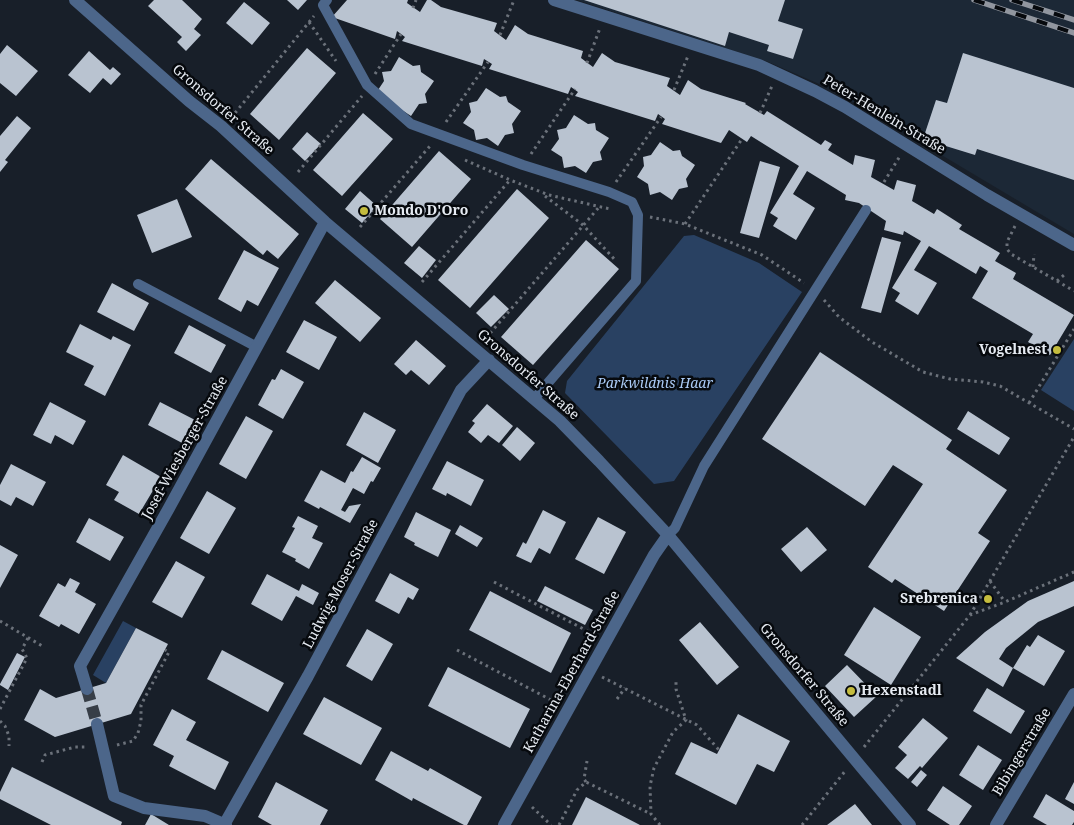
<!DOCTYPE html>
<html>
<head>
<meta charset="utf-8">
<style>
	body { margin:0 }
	canvas { display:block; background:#181f29 }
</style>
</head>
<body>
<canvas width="1074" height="825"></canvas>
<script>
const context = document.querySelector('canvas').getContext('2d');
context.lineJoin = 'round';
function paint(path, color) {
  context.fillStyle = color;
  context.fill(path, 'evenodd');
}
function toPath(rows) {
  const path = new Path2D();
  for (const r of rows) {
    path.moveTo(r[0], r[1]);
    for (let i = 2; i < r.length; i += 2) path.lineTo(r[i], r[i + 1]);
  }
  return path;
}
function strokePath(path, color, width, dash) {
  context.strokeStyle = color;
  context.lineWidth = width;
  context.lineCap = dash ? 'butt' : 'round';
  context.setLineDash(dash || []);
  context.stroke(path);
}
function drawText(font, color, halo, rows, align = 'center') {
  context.font = font + ' "Noto Serif",serif';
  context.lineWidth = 5;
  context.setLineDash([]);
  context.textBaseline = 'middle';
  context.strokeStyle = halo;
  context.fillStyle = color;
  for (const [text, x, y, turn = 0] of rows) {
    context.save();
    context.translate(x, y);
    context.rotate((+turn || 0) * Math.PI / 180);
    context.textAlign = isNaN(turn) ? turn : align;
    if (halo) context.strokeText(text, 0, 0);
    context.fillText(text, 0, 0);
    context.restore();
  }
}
paint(toPath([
	[577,0,1074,0,1074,234,831,89,766,61]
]), '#1c2836');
paint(toPath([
	[694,235,759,263,802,292,674,481,654,484,565,393,567,381,684,236],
	[1074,339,1074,411,1041,390],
	[123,621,136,628,106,683,93,675]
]), '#294162');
paint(toPath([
	[154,0,182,0,202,19,194,29,201,35,186,51,177,42,182,37,148,6],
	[287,0,307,0,298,10],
	[347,0,408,0,407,3,420,12,427,0,431,0,441,7,497,23,494,31,506,40,515,25,528,34,583,51,581,58,593,67,602,53,615,62,670,78,667,86,680,95,688,80,701,89,746,103,745,104,764,115,767,111,821,145,825,140,832,144,828,150,853,165,855,155,875,160,871,177,894,190,897,180,916,185,912,201,934,214,937,209,962,225,959,229,1000,253,995,261,1016,273,1013,279,1074,315,1050,355,1028,342,1033,334,972,298,988,271,980,266,976,274,929,246,914,270,937,283,918,315,895,301,900,293,892,288,921,241,904,231,903,235,884,230,886,221,859,203,845,200,846,195,807,171,793,194,815,208,796,240,773,226,778,218,770,213,799,166,751,136,747,142,729,130,721,143,662,124,665,119,658,114,655,121,575,96,578,92,571,87,568,94,489,69,492,64,484,59,482,66,402,41,405,37,397,31,395,39,332,17],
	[584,0,785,0,778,21,803,29,793,59,767,51,769,45,729,32,725,46],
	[244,2,270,23,252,45,226,23],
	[7,45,38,71,16,96,0,83,0,54],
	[307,48,336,73,279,140,250,114],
	[89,51,110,70,113,67,121,74,111,85,103,78,90,93,68,75],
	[963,53,1074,88,1074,180,977,149,975,155,923,139,936,100,947,103],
	[399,57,413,66,420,65,421,72,434,81,425,94,427,103,419,104,411,116,376,93,384,81,382,72,391,71],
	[486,88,500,97,506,96,508,102,521,111,512,124,514,133,505,135,498,146,487,138,476,140,474,130,463,123,471,112,469,103,477,101],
	[363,113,393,139,342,196,313,170],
	[574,115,588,124,595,123,596,130,609,138,600,152,602,160,593,162,586,173,575,166,564,168,562,157,551,150,559,139,557,130,566,128],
	[17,116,31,128,5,160,8,162,0,172,0,136],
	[307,132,321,144,305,161,292,149],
	[660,142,673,151,680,150,682,156,695,165,686,179,688,187,679,189,672,200,660,192,650,195,648,184,637,177,644,166,643,157,651,155],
	[439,151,471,179,412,247,380,219],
	[211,159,299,234,278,259,267,250,263,255,185,189],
	[760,161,780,167,759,238,740,233],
	[517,189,549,218,470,308,438,280],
	[360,191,377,206,362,223,345,209],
	[177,199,192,237,152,253,137,215],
	[882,237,901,242,881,313,861,308],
	[586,240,619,269,533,365,501,337],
	[419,246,436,260,422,278,404,263],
	[244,250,279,268,258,306,247,300,241,312,218,299],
	[335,280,381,318,360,342,315,303],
	[112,283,149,303,134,331,97,312],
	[494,295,509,309,491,327,476,313],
	[304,320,337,337,319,370,286,352],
	[80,324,111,340,113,336,131,345,105,396,84,385,94,366,66,352],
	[189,325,226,345,211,373,174,353],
	[416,340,446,366,429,385,411,370,406,375,394,364],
	[820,352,952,440,946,449,1007,490,978,533,990,541,944,611,895,579,892,583,868,567,923,484,893,465,865,506,762,439],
	[281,369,304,382,283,419,258,405,272,379,275,380],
	[50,402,86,421,73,445,55,435,51,444,33,435],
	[160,402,197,421,184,444,148,425],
	[487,404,513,426,499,443,488,435,481,443,468,432,475,423,472,421],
	[968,411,1010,438,999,455,957,429],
	[364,412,396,430,378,463,346,445],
	[246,416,273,431,246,479,219,464],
	[517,427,535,443,520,461,502,445],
	[123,455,161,477,139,514,114,500,119,492,106,485],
	[362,457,381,468,373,482,371,481,364,494,353,488,341,510,345,512,349,506,361,504,350,523,320,507,319,509,304,501,321,470,345,483,351,471,353,472],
	[447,461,484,480,471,506,447,493,446,496,432,489],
	[11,464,46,482,33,506,16,497,11,506,0,500,0,485],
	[207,491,236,508,209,554,180,538],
	[543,510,566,522,550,554,539,548,531,563,516,556,523,542,526,544],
	[416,512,451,530,438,557,414,545,415,543,404,537],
	[298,516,318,526,312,538,323,543,309,569,295,561,296,559,282,552,295,528,292,527],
	[598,517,626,532,604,574,575,559],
	[89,518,124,537,110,561,76,542],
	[460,525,483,538,477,547,455,534],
	[807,527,827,550,801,572,781,549],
	[0,545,18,555,0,588],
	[176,561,205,577,182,618,152,602],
	[390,573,419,589,413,600,408,597,399,614,375,601],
	[267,574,299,591,302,584,319,593,313,605,296,596,282,621,251,604],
	[70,578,80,583,75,592,96,604,79,634,61,624,59,627,39,616,58,583,65,587],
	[1074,581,1074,606,1038,622,1006,648,999,659,1013,668,1003,687,956,658,985,632,1028,601],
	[545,586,593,610,585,625,537,601],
	[490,591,571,633,551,673,469,630],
	[874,607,921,637,891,685,844,655],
	[700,622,739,667,717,685,679,640],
	[136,628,168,644,131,714,55,737,24,720,40,689,56,698,106,683],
	[367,629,393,644,372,681,346,666],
	[1038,635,1065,651,1044,686,1013,668,1027,645,1030,647],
	[222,650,284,683,268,712,207,679],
	[17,653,25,657,8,690,0,685,0,684],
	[847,665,877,696,854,717,825,686],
	[448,667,530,709,510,748,428,706],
	[987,688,1025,711,1011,734,973,711],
	[324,697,382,728,361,765,303,734],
	[172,709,196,722,186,740,229,762,215,790,169,766,174,756,153,745],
	[738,714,790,741,774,772,757,764,736,805,675,774,691,742,717,754],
	[923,718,948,738,922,768,920,766,908,779,895,768,907,755,898,747],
	[978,745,1002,760,983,790,959,775],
	[391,751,428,771,430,768,482,797,467,825,464,825,413,798,412,801,375,780],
	[12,767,122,822,121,825,51,825,0,799,0,792],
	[921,770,927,775,917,787,911,782],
	[276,782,328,810,320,825,272,825,258,817],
	[1074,782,1074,804,1065,799],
	[943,786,972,806,959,825,950,825,927,810],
	[1046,794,1074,811,1074,822,1072,825,1047,825,1033,817],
	[586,797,640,825,572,825],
	[855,804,872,825,827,825],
	[151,814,169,825,145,825]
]), '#b9c3d0');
strokePath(toPath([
	[87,689,97,724]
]), '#373e47', 12, [12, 6]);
strokePath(toPath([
	[413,8,416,0],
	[309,22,336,61],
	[500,35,514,0],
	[587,63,600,28],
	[375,74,401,34],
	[674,90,688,56],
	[760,113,772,86],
	[231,118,314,16],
	[446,122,488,62],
	[531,154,575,89],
	[465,160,510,180,549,195,610,209],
	[298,172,362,96],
	[616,182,661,117],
	[884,182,900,156],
	[545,196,583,225,616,261],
	[650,217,685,224,762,255,804,283],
	[685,224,742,139],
	[1015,226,1007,242,1007,249,1011,254,1074,291],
	[360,227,430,146],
	[1033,267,1034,254],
	[1057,281,1064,275],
	[422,282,510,180],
	[824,300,839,317,872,342,923,372,950,379,983,382,1000,386,1074,429],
	[486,338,600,206],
	[1029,403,1074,329],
	[990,581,1005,602],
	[494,582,595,635],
	[970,615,1074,437],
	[0,621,44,647],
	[457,650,551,700],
	[602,677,697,725,719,750],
	[617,699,625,688],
	[0,709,27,658,22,649,28,638],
	[0,721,5,726,9,736,9,746],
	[117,745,133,741,138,733,141,721,141,705,169,652,165,650],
	[864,747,970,615,1005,602,1074,572],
	[42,762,45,755,75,747,88,747],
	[586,782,584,779,587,761],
	[532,807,551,825],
	[559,825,577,790,586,782,651,814],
	[660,825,651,814,650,786,654,768,673,732,686,720,676,689,676,680],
	[802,825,846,770]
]), '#6b717a', 3, [2.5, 4]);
strokePath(toPath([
	[327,0,323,5,367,85,411,124,523,165,609,192,632,202,638,215,636,281,534,399],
	[138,284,257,347],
	[668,535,675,528,704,466,866,210]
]), '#4c668a', 10);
strokePath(toPath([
	[75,0,189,101,221,126,325,222,560,421,599,461,668,535,862,768,910,825],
	[554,0,759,65,815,91,845,107,987,195,1074,245],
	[87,689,80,666,169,508,325,222],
	[97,724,114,796,144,808,205,816,226,825],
	[224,825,308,676,461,390,489,360],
	[504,825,654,555,668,535],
	[996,825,1074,694]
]), '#4c668a', 12);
const rail = toPath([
	[974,0,1074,33],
	[1012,0,1074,20]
]);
strokePath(rail, '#91969f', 5.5);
strokePath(rail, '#06090d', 4, [11]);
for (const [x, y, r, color] of [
	[364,211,5,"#c4bc3e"],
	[1057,350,5,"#c4bc3e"],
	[988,599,5,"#c4bc3e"],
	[851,691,5,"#c4bc3e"]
]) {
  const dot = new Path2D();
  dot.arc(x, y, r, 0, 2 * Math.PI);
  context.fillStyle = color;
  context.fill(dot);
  strokePath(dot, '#06090d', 2);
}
drawText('14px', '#e6ebf2', '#06090d', [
	["Gronsdorfer Straße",223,110,41],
	["Peter-Henlein-Straße",884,115,31],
	["Gronsdorfer Straße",528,375,41],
	["Josef-Wiesberger-Straße",185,448,-61],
	["Ludwig-Moser-Straße",341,584,-62],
	["Katharina-Eberhard-Straße",572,672,-61],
	["Gronsdorfer Straße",804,675,50],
	["Bibingerstraße",1022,752,-59]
]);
drawText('bold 14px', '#e6ebf2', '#06090d', [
	["Mondo D'Oro",374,211],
	["Vogelnest",1047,350,"right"],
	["Srebrenica",978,599,"right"],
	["Hexenstadl",861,691]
], 'left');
drawText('italic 14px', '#aacaf5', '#06090d', [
	["Parkwildnis Haar",655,384]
]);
</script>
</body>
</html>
